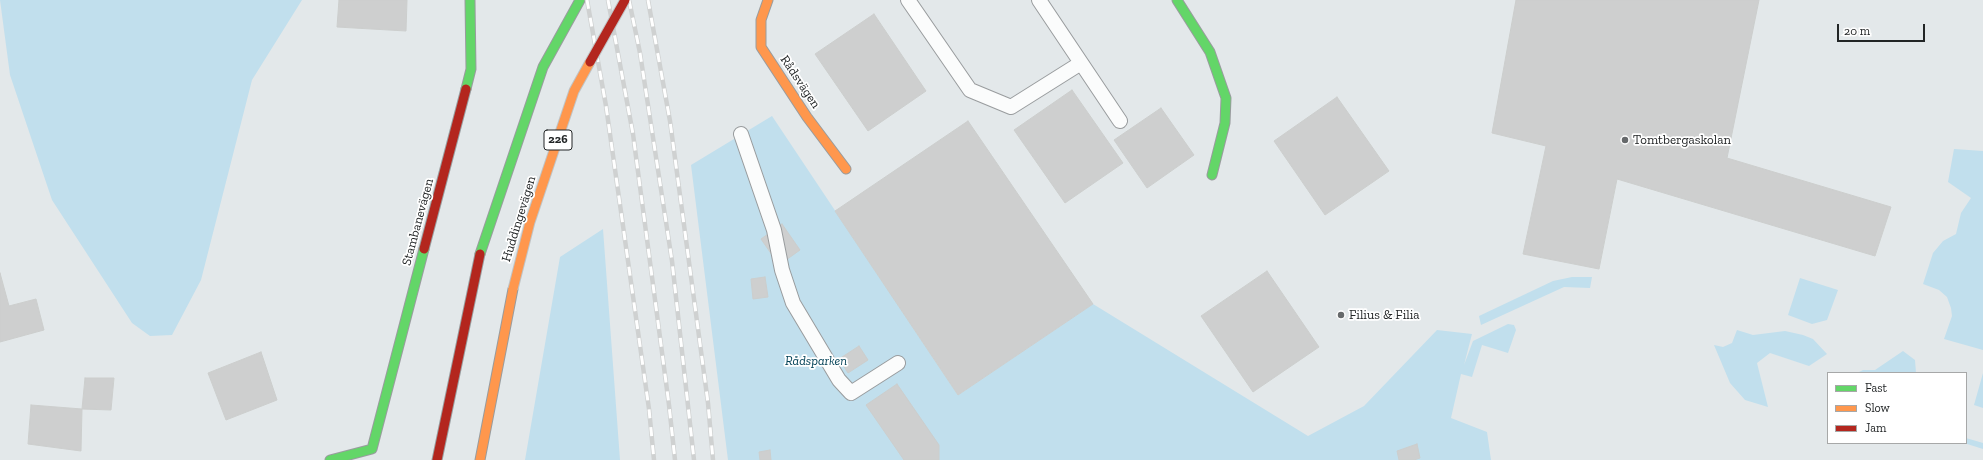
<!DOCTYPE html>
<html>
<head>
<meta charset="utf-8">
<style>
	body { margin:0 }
	#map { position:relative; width:1983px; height:460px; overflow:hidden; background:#e3e8ea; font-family:"Zilla Slab",serif }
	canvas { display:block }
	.legend { position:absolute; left:1827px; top:372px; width:140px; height:72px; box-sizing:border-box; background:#fff; border:1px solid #a7a8a8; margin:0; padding:5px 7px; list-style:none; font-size:12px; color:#222526 }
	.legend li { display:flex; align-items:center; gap:8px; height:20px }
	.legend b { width:20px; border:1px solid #a7a8a8 }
	.scale { position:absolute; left:1837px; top:24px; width:88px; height:18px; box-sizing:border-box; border:2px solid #222526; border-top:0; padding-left:5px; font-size:12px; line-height:14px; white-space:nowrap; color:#222526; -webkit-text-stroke:3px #fff; paint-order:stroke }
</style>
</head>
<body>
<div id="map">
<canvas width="1983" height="460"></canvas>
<ul class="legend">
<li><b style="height:5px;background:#63d668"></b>Fast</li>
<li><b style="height:5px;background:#ff974d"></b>Slow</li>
<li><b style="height:5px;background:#b3261e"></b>Jam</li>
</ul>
<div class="scale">20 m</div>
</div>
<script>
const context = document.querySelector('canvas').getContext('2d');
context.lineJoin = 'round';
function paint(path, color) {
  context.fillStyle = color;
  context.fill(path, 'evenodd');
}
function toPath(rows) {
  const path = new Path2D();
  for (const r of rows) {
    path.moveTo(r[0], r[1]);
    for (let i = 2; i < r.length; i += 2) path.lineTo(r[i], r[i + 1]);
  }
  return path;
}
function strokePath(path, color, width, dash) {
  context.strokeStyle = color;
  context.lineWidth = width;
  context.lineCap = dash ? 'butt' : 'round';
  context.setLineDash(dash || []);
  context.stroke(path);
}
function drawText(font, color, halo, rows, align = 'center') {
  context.font = font + ' "Zilla Slab",serif';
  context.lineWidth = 3.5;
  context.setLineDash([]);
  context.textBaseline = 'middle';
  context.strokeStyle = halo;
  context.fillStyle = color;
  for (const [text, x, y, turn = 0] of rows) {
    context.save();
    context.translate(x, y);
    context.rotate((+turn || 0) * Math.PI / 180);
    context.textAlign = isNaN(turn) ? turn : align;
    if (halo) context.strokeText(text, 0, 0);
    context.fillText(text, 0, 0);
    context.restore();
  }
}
paint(toPath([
	[0,0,302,0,252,80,201,280,172,335,150,336,132,323,52,200,10,75],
	[772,116,958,395,1093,304,1308,436,1364,406,1437,330,1472,334,1464,365,1473,341,1508,324,1514,325,1516,330,1508,353,1482,345,1472,377,1461,374,1451,418,1487,432,1491,460,728,460,691,165],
	[1954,149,1983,151,1983,350,1944,339,1952,316,1951,308,1947,297,1939,290,1923,284,1933,253,1943,241,1956,234,1961,213,1971,198,1948,182],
	[603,229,620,460,525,460,560,257],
	[1572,277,1592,277,1590,288,1564,287,1481,325,1479,316,1553,281],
	[1800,278,1838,290,1827,320,1812,324,1788,315],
	[1737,330,1753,335,1785,331,1803,335,1813,339,1827,354,1809,366,1770,353,1757,363,1768,407,1745,400,1730,383,1714,345,1723,347,1732,343],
	[1903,351,1915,360,1916,373,1857,373,1863,370,1875,370],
	[1983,373,1983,408,1974,405],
	[1966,438,1983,443,1983,449,1964,443,1966,443]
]), '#c1dfed');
const building = toPath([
	[339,0,407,0,406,31,337,27,339,0],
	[1516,0,1759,0,1727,158,1891,207,1875,256,1617,179,1599,269,1523,254,1546,146,1492,133,1516,0],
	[874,14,926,91,868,131,815,54,874,14],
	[1072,90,1123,163,1065,203,1014,130,1072,90],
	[1337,97,1389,171,1325,215,1274,141,1337,97],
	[1161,108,1194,155,1147,188,1114,140,1161,108],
	[968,121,1093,304,958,395,835,211,968,121],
	[782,224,800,250,779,265,761,239,782,224],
	[1267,271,1319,347,1253,392,1201,316,1267,271],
	[0,273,9,306,36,299,44,330,0,342,0,273],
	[765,277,768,297,753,299,751,279,765,277],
	[859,346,868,360,848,373,839,359,859,346],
	[261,352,277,400,226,420,208,373,261,352],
	[85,378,114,378,111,410,82,409,85,378],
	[897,384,939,445,939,460,904,460,866,405,897,384],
	[31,405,82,409,81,451,28,444,31,405],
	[1417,444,1420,458,1414,460,1399,460,1397,451,1417,444],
	[770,450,771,460,760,460,759,452,770,450]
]);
paint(building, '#cecfcf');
strokePath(building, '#cccecd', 1);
const lane = toPath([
	[908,0,970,90,1011,107,1081,63],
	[1039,0,1120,121],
	[741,134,774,230,782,270,793,303,839,380,851,393,898,363]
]);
const fast = toPath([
	[1177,0,1210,52,1226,98,1225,123,1212,175],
	[466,89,471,69,470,0],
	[480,254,543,67,580,0],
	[330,460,372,449,424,249]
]);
const slow = toPath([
	[768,0,761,20,761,47,807,117,846,169],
	[480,460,513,289]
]);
const jam = toPath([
	[424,249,466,89],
	[437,460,480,254]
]);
strokePath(lane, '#999c9e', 16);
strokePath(fast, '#999c9e', 11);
strokePath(slow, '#999c9e', 11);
strokePath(jam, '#999c9e', 11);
strokePath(lane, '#fbfcfc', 14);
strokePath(fast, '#63d668', 9);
strokePath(slow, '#ff974d', 9);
strokePath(jam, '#b3261e', 9);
const rail = toPath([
	[587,0,606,106,649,409,654,460],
	[608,0,633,134,669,405,675,460],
	[629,0,640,53,672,261,694,460],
	[648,0,670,121,708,403,713,460]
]);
strokePath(rail, '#cfd1d1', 4.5);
strokePath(rail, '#fff', 3, [9]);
const slowBridge = toPath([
	[513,289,530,222,574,91,590,62]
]);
const jamBridge = toPath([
	[590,62,625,0]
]);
strokePath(slowBridge, '#c0c3c4', 11, []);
strokePath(jamBridge, '#c0c3c4', 11, []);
strokePath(slowBridge, '#ff974d', 9);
strokePath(jamBridge, '#b3261e', 9);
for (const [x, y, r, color] of [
	[1625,140,4,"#66696b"],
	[1341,315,4,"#66696b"]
]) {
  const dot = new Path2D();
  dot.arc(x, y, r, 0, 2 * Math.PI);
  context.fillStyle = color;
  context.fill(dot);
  strokePath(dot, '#fff', 1.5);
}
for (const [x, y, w] of [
	[558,140,28]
]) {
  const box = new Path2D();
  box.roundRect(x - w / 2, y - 10, w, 20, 3);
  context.fillStyle = '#fff';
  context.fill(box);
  strokePath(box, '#222526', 1);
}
drawText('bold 12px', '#222526', null, [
	["226",558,140]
]);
drawText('13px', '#222526', '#fff', [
	["Rådsvägen",800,82,56],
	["Huddingevägen",519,219,-73],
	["Stambanevägen",418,222,-75]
]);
drawText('13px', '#222526', '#fff', [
	["Tomtbergaskolan",1633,140],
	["Filius & Filia",1349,315]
], 'left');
drawText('italic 13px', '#034257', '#fff', [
	["Rådsparken",816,361]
]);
</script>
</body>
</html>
